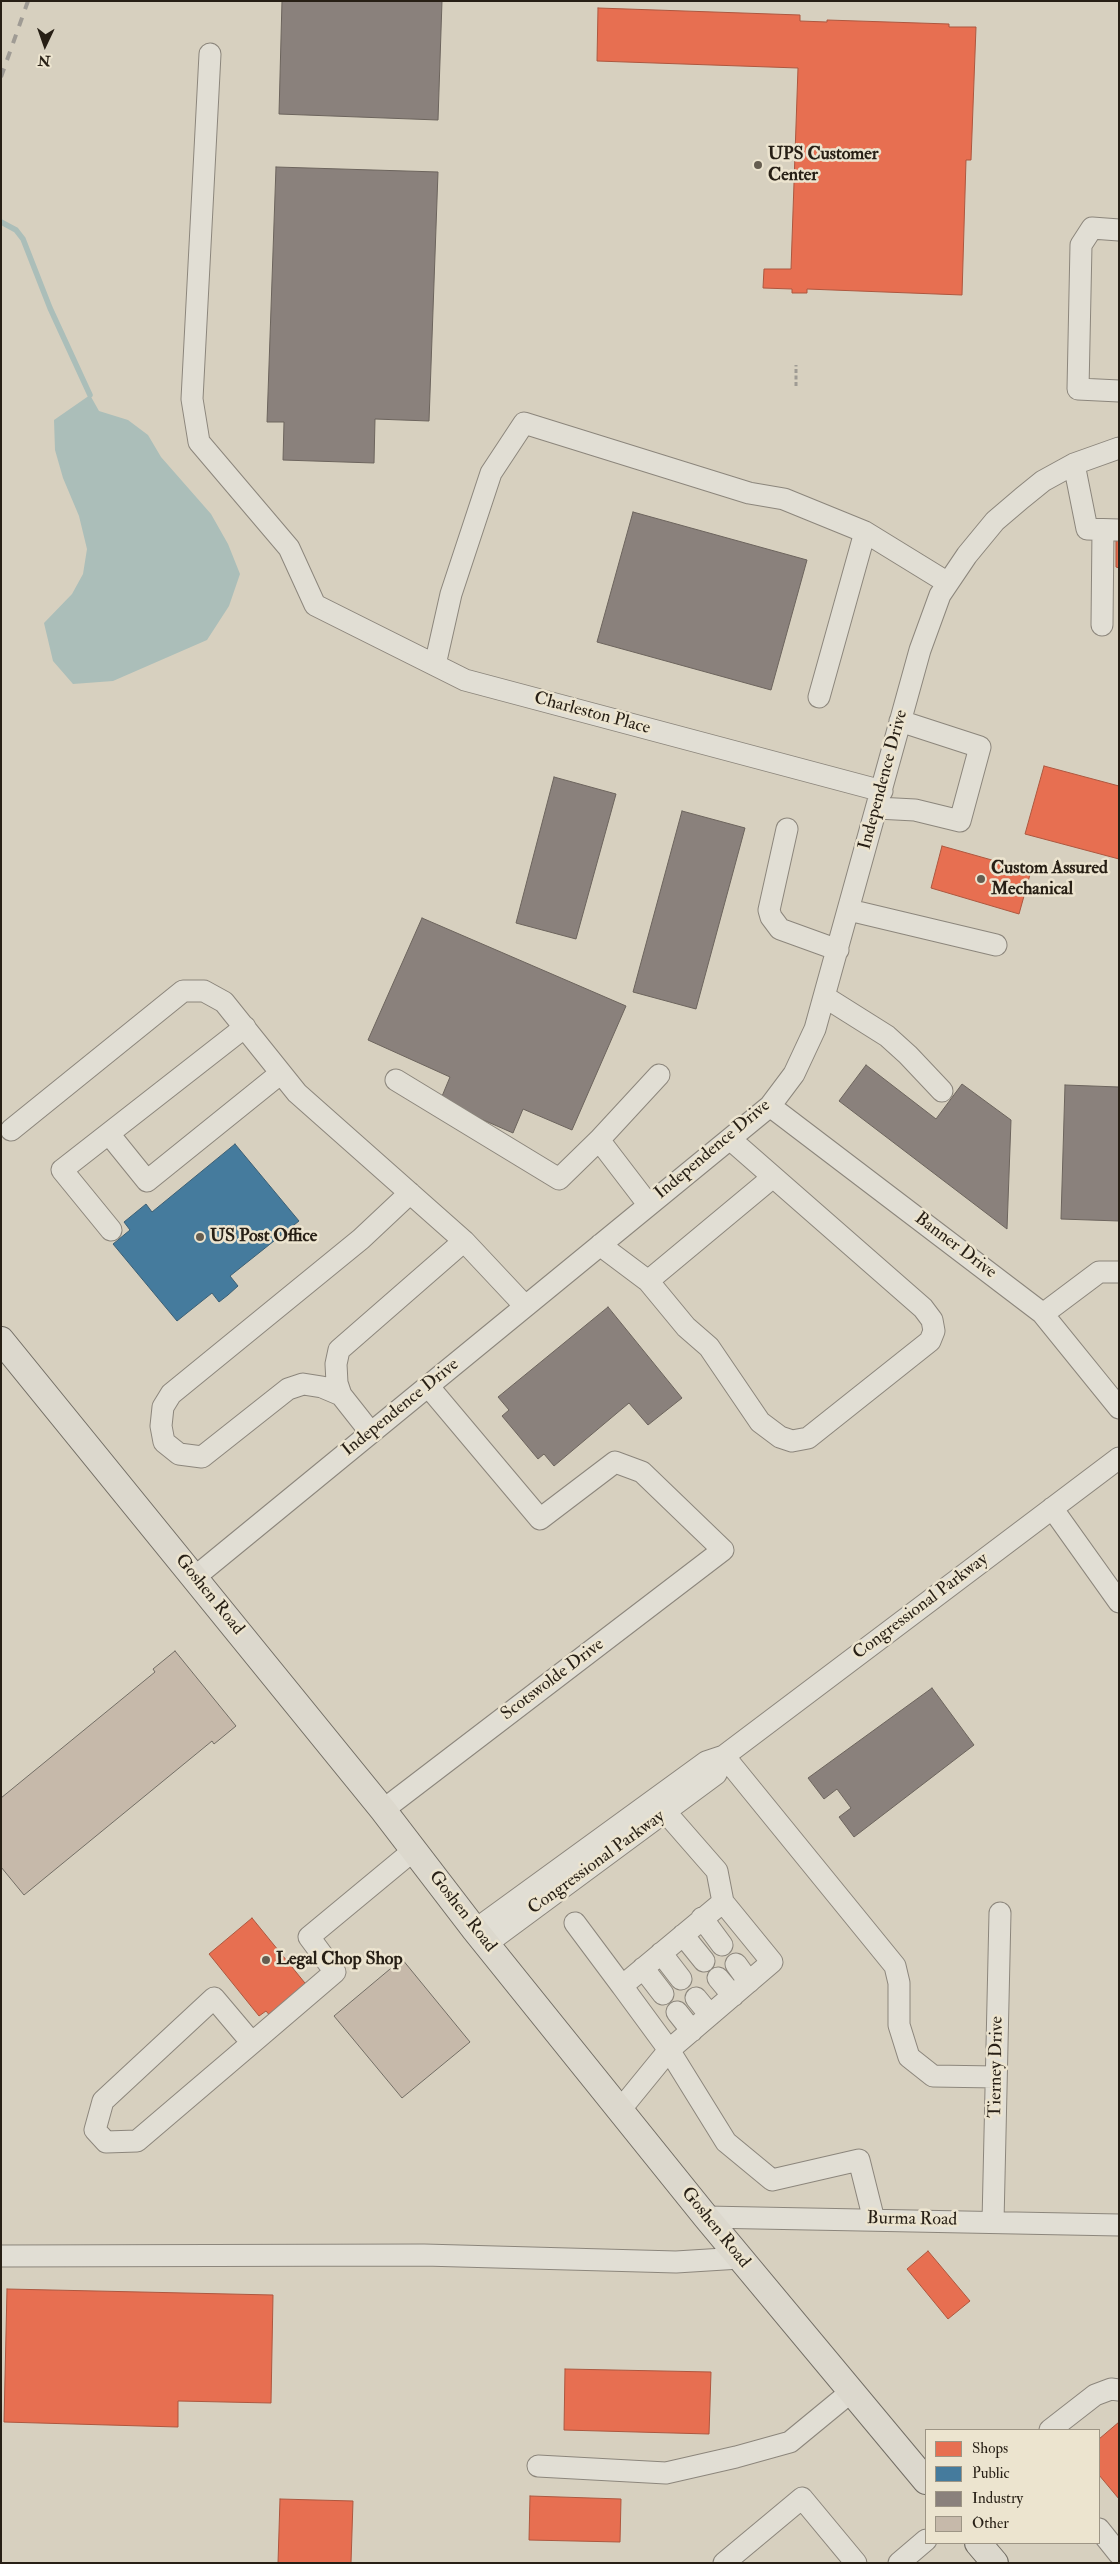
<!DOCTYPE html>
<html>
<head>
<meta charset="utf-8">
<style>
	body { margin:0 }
	#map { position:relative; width:1120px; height:2564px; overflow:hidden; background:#d7d0bf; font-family:"IM FELL Double Pica",serif }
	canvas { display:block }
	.frame { position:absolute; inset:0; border:2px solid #271f15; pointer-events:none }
	.legend { position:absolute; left:925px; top:2429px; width:175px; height:115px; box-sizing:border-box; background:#ece4cf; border:1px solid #9d9585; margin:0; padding:6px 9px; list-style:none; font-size:15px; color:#271f15 }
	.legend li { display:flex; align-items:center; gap:10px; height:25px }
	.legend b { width:25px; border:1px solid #9d9585 }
	.north { position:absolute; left:20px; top:20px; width:50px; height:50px; -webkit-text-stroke:4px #ece4cf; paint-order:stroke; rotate:183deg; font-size:14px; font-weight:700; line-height:20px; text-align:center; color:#271f15 }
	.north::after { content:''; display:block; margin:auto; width:18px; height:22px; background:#271f15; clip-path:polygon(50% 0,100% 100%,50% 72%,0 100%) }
</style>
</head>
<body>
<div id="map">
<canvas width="1120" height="2564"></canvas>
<div class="frame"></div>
<ul class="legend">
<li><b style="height:14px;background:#e76f51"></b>Shops</li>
<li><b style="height:14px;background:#457b9d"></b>Public</li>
<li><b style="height:14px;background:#8a817c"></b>Industry</li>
<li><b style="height:14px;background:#c6b9aa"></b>Other</li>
</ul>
<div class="north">N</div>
</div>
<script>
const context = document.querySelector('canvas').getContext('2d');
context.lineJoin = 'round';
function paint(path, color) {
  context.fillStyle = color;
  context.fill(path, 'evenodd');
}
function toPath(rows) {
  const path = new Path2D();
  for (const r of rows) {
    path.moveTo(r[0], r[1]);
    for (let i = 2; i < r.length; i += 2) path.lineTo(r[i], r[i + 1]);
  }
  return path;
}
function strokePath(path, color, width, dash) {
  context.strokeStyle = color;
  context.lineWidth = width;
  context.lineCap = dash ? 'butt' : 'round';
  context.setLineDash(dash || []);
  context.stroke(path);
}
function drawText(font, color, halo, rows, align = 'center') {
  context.font = font + ' "IM FELL Double Pica",serif';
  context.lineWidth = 5;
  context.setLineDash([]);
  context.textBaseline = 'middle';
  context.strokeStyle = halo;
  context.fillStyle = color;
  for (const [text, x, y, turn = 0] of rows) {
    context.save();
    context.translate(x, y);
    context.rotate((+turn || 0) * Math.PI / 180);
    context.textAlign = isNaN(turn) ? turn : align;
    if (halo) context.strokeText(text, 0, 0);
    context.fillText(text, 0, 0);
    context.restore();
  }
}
paint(toPath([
	[90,395,99,411,128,420,148,435,161,457,211,514,228,544,240,574,229,606,207,640,113,681,73,684,53,661,44,623,72,594,83,574,87,549,79,516,63,478,55,450,54,420]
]), '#abbeb9');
const shops = toPath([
	[598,8,800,15,800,21,827,22,827,20,949,24,949,27,976,27,971,160,966,160,962,295,807,289,807,293,792,293,792,289,763,288,764,269,791,269,798,68,597,61,598,8],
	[1116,540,1119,540,1119,568,1116,567,1116,540],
	[1044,766,1119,786,1119,859,1025,834,1044,766],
	[942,846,1031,871,1019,914,931,888,942,846],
	[252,1918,309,1988,272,2018,266,2011,259,2016,209,1954,252,1918],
	[928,2251,970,2301,948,2319,907,2269,928,2251],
	[7,2289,273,2295,271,2403,178,2401,178,2427,4,2422,7,2289],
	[565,2369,711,2372,709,2434,564,2430,565,2369],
	[1119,2422,1119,2499,1099,2475,1099,2439,1119,2422],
	[530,2496,621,2499,620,2542,529,2540,530,2496],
	[280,2499,353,2501,351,2563,278,2563,280,2499]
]);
paint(shops, '#e76f51');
strokePath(shops, '#ad573f', 1);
const public = toPath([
	[235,1144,299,1221,230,1276,238,1286,228,1295,219,1302,212,1293,177,1321,113,1244,130,1230,124,1222,146,1204,152,1212,235,1144]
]);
paint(public, '#457b9d');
strokePath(public, '#3c5f74', 1);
const industry = toPath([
	[282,1,442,1,438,120,279,114,282,1],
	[276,167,438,172,429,421,375,419,374,463,283,460,284,422,267,422,276,167],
	[633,512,807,560,771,690,597,642,633,512],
	[554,777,616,794,576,939,516,923,554,777],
	[682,811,745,828,696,1009,633,992,682,811],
	[422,918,626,1006,572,1130,523,1109,513,1133,440,1101,450,1077,368,1040,422,918],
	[866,1065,936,1119,962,1084,1011,1120,1007,1229,839,1101,866,1065],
	[1065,1085,1119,1087,1119,1221,1061,1219,1065,1085],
	[608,1307,682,1398,648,1425,629,1403,554,1466,544,1454,538,1459,502,1416,509,1410,498,1397,608,1307],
	[932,1688,974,1745,854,1837,839,1817,851,1808,837,1789,824,1799,808,1778,932,1688]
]);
paint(industry, '#8a817c');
strokePath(industry, '#6c645d', 1);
strokePath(toPath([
	[1,222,16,230,23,239,50,308,90,395]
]), '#abbeb9', 5.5);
const building = toPath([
	[175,1651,236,1726,214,1744,212,1741,24,1895,1,1867,1,1798,155,1672,153,1669,175,1651],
	[402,1959,470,2042,402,2098,334,2016,402,1959]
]);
paint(building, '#c6b9aa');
strokePath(building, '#736e65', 1);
const minor = toPath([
	[210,54,192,399,199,442,289,548,315,605,465,680,882,791],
	[1119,230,1092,228,1081,245,1078,389,1119,391],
	[1074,464,1087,529,1119,530],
	[1102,625,1103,530],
	[435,665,451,594,491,473,524,423,749,493,784,499,865,532,948,583],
	[819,697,865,532],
	[877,808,915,810,960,821,980,747,900,721],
	[787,829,769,910,771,917,780,929,838,950],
	[849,910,996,945],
	[825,997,887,1036,908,1055,942,1091],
	[396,1080,559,1179,599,1140],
	[770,1106,1042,1313,1119,1408],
	[11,1130,183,991,204,991,224,1002,297,1093,464,1241,525,1306],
	[109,1134,147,1181,281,1073],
	[648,1204,599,1140,659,1075],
	[111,1230,62,1170,245,1027],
	[600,1245,648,1281,686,1327,709,1347,760,1422,780,1437,792,1441,808,1438,930,1341,934,1331,932,1320,923,1308,730,1139],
	[648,1281,773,1177],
	[1043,1314,1099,1272,1119,1272],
	[341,1395,337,1383,336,1364,339,1350,464,1241],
	[371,1433,341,1395,322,1387,303,1384,288,1389,202,1457,179,1454,164,1442,161,1426,163,1407,171,1394,361,1239,410,1193],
	[1052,1508,1119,1602],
	[195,1577,770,1106,794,1074,815,1029,920,650,940,595,967,555,995,521,1022,498,1043,481,1074,464,1119,448],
	[724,1756,895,1966,899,1983,899,2025,909,2057,933,2076,996,2077],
	[383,1810,723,1550,642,1472,615,1462,540,1519,428,1386],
	[723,1902,772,1962,669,2050,726,2142,772,2180,859,2160,874,2220],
	[702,1918,722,1945],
	[575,1923,622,1986],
	[475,1930,706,1762,724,1756,1119,1458],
	[683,1935,704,1961],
	[486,1944,716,1774,724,1756],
	[661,1953,681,1979],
	[736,1964,749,1982],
	[643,1968,663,1994],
	[718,1978,733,1996],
	[696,1998,710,2015],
	[677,2012,692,2031],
	[252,2043,214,1998,103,2101,95,2130,106,2142,137,2141,252,2043,335,1972,309,1937,414,1850],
	[620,2110,669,2050,622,1986,723,1902,717,1871,655,1800],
	[706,2217,1119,2225],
	[993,2222,1000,1913],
	[1,2256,424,2255,676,2262,740,2258],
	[1050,2430,1095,2395,1111,2389,1119,2390],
	[538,2466,666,2473,736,2457,790,2442,852,2391],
	[1099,2529,1119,2554],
	[724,2563,802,2498,856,2563],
	[899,2563,926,2540]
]);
const major = toPath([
	[1,1340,383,1810,475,1930,706,2217,926,2481],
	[978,2543,995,2563]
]);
strokePath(minor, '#8c867c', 23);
strokePath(major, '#736e65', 28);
strokePath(toPath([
	[796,386,796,365]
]), '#9f9b94', 3, [4, 2.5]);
strokePath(minor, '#e1ded4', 21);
strokePath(major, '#dcd8cd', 26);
strokePath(toPath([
	[1,77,28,1]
]), '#9f9b94', 4, [9, 9]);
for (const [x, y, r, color] of [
	[758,165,5,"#655d50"],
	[981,879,5,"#655d50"],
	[200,1237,5,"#655d50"],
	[266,1960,5,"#655d50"]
]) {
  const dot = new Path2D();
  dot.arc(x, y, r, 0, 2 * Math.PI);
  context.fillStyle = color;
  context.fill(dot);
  strokePath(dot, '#ece4cf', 2);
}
drawText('bold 18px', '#271f15', '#ece4cf', [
	["UPS Customer",768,155],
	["Center",768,176],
	["Custom Assured",991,869],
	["Mechanical",991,890],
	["US Post Office",210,1237],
	["Legal Chop Shop",276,1960]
], 'left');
drawText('18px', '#271f15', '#ece4cf', [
	["Charleston Place",592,714,15],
	["Independence Drive",884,780,-75],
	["Independence Drive",713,1150,-40],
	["Banner Drive",955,1246,37],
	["Independence Drive",401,1408,-39],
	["Goshen Road",209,1595,51],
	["Congressional Parkway",921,1607,-37],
	["Scotswolde Drive",553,1680,-37],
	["Congressional Parkway",597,1863,-36],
	["Goshen Road",462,1912,52],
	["Tierney Drive",997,2067,-89],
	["Burma Road",912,2220,1],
	["Goshen Road",715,2228,51]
]);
</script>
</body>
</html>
